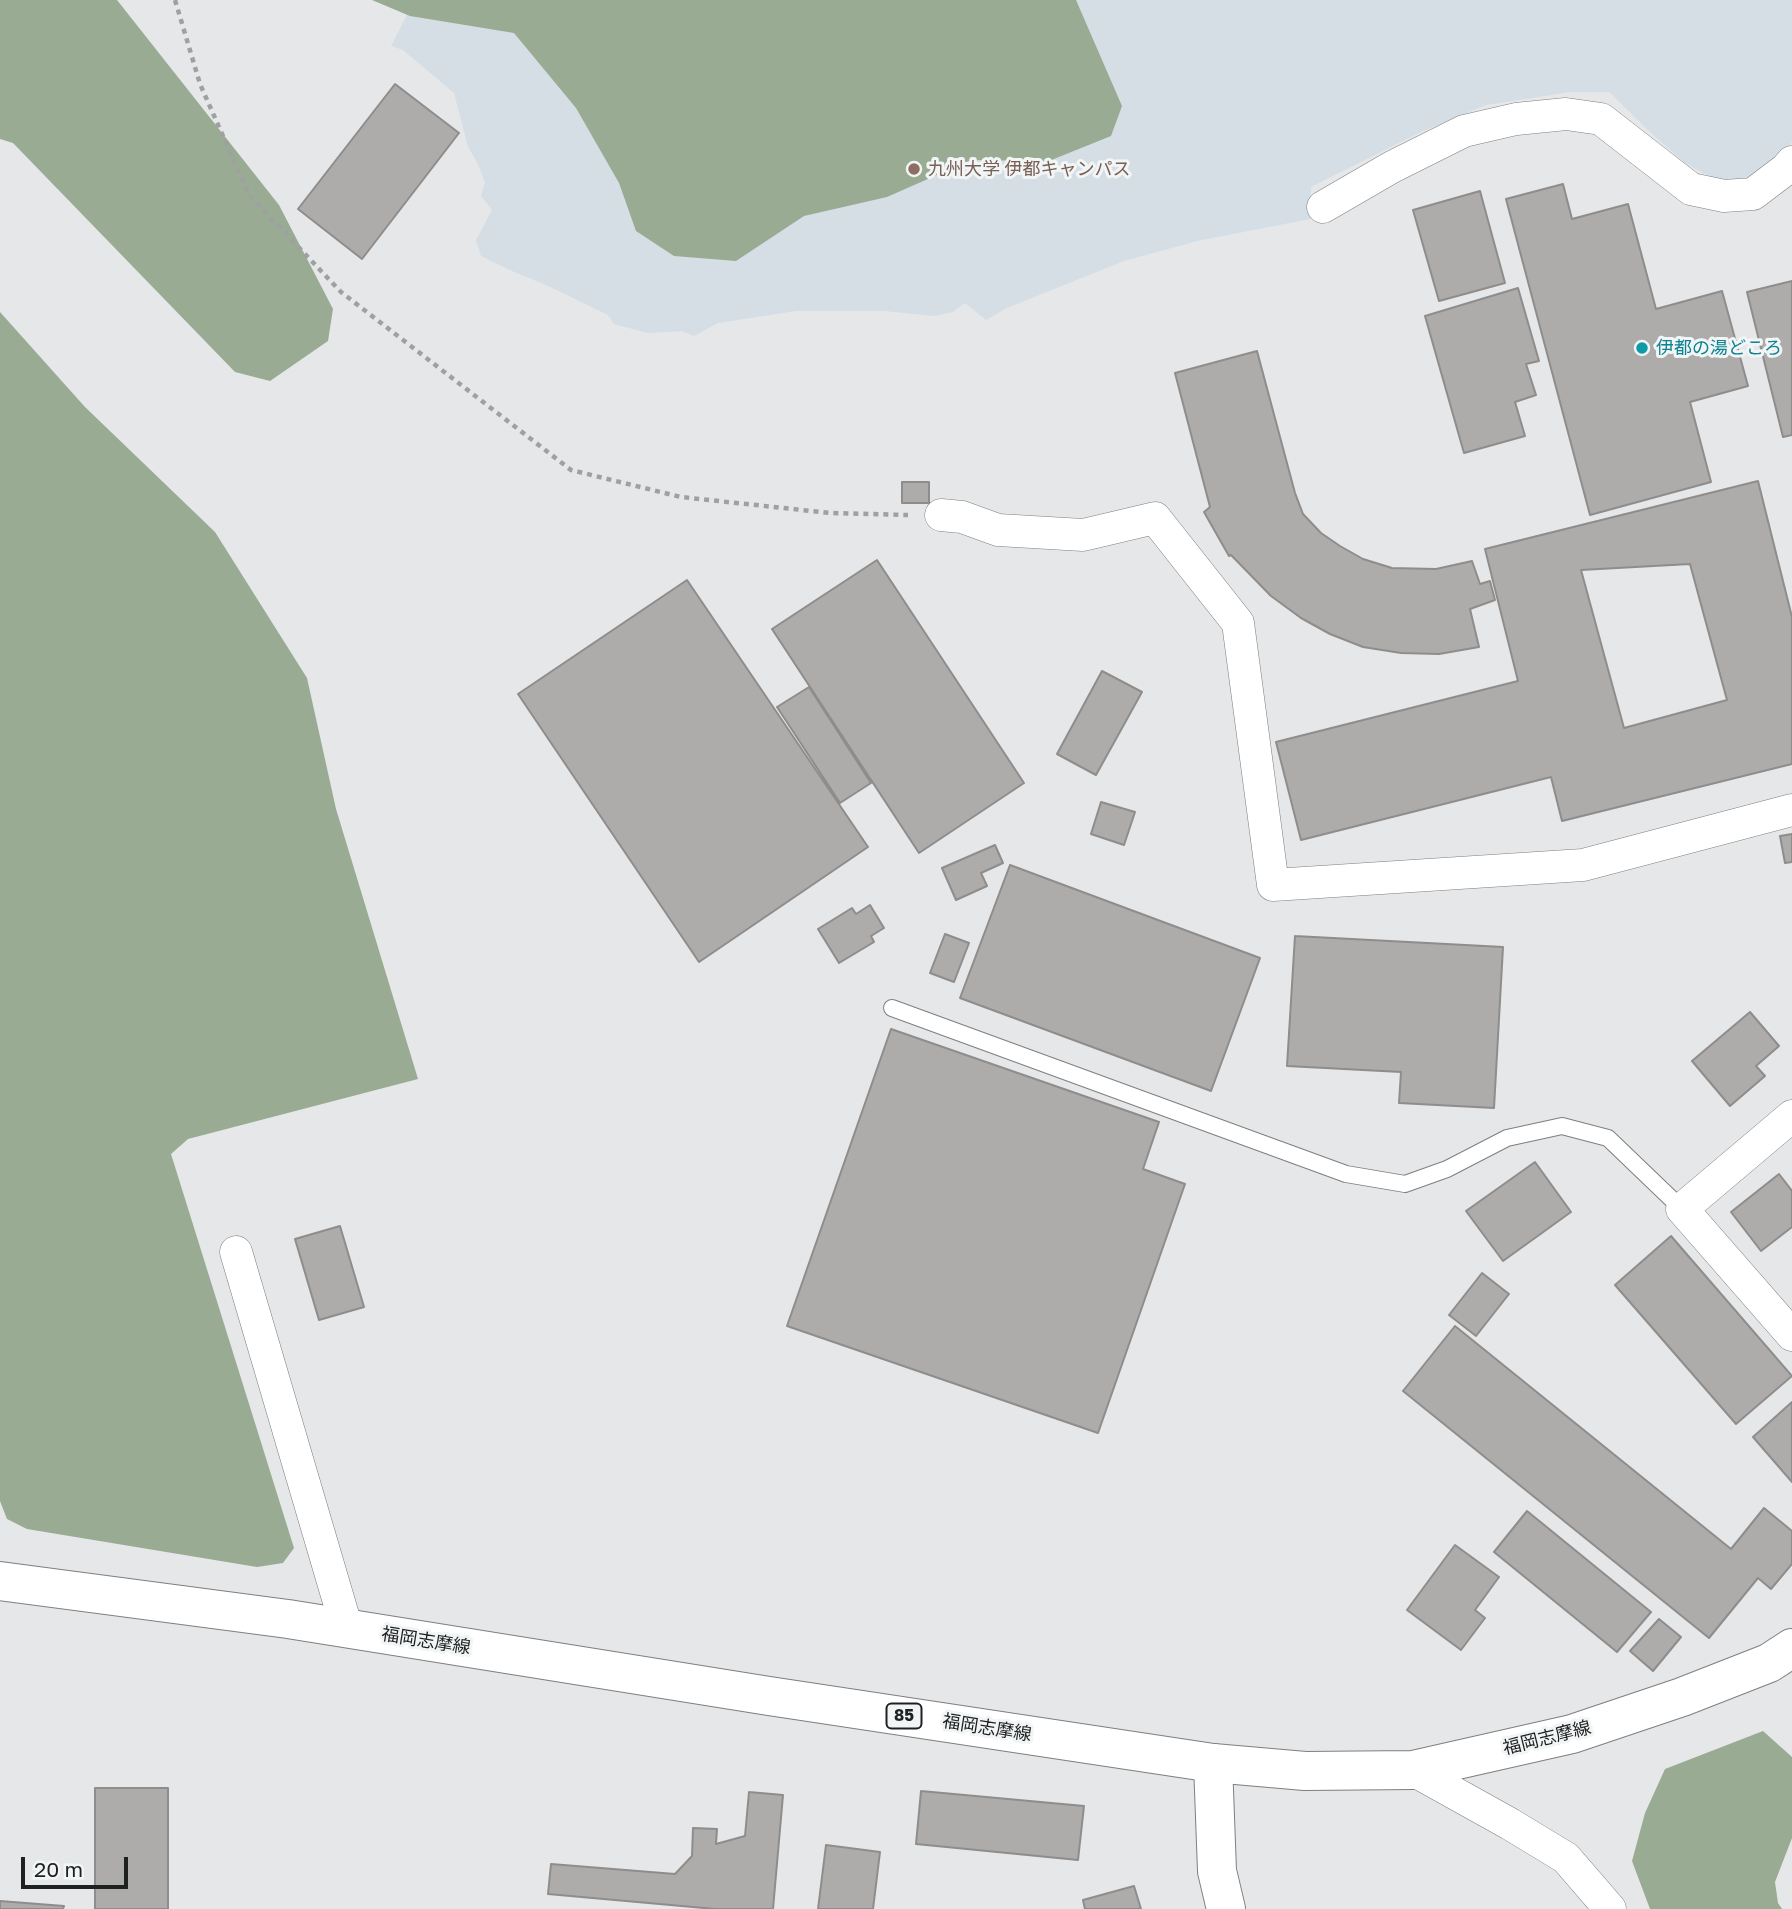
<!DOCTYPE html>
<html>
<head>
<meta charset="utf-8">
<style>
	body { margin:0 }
	#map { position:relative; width:1792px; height:1909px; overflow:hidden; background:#e5e7e9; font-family:"Golos Text",sans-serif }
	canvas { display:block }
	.scale { position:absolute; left:21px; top:1857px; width:107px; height:32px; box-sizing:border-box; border:4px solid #1f2020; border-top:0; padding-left:9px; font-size:21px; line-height:24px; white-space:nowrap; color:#1f2020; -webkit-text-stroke:5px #f2f5f6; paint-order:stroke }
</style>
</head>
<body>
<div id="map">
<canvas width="1792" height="1909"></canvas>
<div class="scale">20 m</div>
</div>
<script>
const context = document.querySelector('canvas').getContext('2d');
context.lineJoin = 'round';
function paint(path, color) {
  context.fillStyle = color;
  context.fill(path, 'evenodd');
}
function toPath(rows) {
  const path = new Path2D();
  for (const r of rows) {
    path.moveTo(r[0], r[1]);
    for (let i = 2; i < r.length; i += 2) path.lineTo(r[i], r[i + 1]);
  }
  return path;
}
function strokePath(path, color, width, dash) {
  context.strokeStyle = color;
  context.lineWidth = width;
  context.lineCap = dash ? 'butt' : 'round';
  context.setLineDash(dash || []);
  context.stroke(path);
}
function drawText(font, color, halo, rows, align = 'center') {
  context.font = font + ' "Golos Text","Noto Sans JP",sans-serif';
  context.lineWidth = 6;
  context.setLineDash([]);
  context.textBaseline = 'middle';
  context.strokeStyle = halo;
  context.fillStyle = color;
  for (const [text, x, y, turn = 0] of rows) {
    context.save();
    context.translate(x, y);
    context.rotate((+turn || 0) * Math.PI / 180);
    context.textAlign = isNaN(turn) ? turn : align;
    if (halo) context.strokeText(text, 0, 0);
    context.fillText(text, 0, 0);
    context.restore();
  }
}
paint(toPath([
	[398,0,1792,0,1792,142,1779,159,1761,178,1727,182,1705,174,1685,163,1650,132,1609,92,1571,92,1486,105,1423,131,1311,187,1310,219,1197,241,1124,261,1007,308,986,320,965,303,953,312,934,316,884,311,796,311,718,323,694,336,682,331,648,333,614,324,608,315,546,285,512,271,481,256,476,240,492,210,481,196,485,183,478,164,468,147,454,93,403,50,391,46,410,9]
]), '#d5dee5');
paint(toPath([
	[0,0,117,0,279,205,333,309,328,341,270,381,235,372,13,143,0,139],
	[372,0,1076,0,1122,106,1111,136,1049,161,971,160,887,197,804,216,736,261,674,256,636,231,619,183,576,108,514,33,410,16],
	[0,312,85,407,215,532,307,678,336,809,418,1079,188,1139,171,1154,294,1548,283,1563,257,1567,27,1529,7,1519,0,1501],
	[1763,1731,1792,1757,1792,1838,1775,1882,1778,1903,1782,1909,1650,1909,1632,1861,1645,1813,1665,1769]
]), '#99ab93');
const building = toPath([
	[395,84,459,133,362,259,298,209,395,84],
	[1563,184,1572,219,1628,204,1656,309,1722,291,1748,386,1690,402,1711,482,1590,515,1506,199,1563,184],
	[1480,191,1505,283,1439,301,1413,210,1480,191],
	[1792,281,1792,435,1783,437,1747,292,1792,281],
	[1518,288,1539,361,1526,364,1536,395,1515,402,1525,436,1464,453,1425,316,1518,288],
	[1257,351,1295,493,1303,514,1321,533,1340,546,1363,559,1392,568,1436,569,1472,561,1480,584,1490,581,1495,600,1470,609,1479,647,1439,654,1401,653,1363,647,1330,634,1301,618,1271,596,1231,555,1229,556,1204,512,1210,507,1175,373,1257,351],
	[1758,481,1792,617,1792,764,1562,821,1551,777,1301,840,1276,742,1518,681,1485,549,1758,481],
	[1690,564,1727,700,1624,728,1581,570,1690,564],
	[902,482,929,482,929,503,902,503,902,482],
	[877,560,1024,783,919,853,772,629,877,560],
	[687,580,868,847,699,962,518,694,687,580],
	[1102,671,1142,692,1096,775,1057,754,1102,671],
	[809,687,871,783,840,803,777,707,809,687],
	[1101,802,1135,812,1124,845,1091,834,1101,802],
	[1792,834,1792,862,1785,863,1780,836,1792,834],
	[995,845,1003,863,981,873,987,886,956,900,942,868,995,845],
	[1010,865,1260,958,1211,1091,960,998,1010,865],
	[870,905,884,928,871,936,874,942,839,963,818,929,852,908,856,914,870,905],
	[945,934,969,943,954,982,930,973,945,934],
	[1295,936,1503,947,1494,1108,1399,1103,1401,1072,1287,1066,1295,936],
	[1750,1012,1779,1046,1756,1066,1765,1076,1730,1106,1692,1061,1750,1012],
	[891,1029,1159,1122,1143,1169,1185,1184,1098,1433,787,1326,891,1029],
	[1535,1162,1571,1212,1503,1261,1466,1211,1535,1162],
	[1779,1174,1792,1191,1792,1227,1761,1251,1731,1212,1779,1174],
	[340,1226,364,1307,319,1320,295,1239,340,1226],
	[1671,1236,1792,1376,1736,1424,1615,1285,1671,1236],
	[1482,1273,1509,1294,1476,1336,1449,1315,1482,1273],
	[1455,1326,1731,1549,1764,1508,1792,1531,1792,1564,1771,1589,1758,1578,1709,1638,1403,1391,1455,1326],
	[1792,1402,1792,1482,1753,1437,1792,1402],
	[1527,1511,1651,1612,1617,1652,1494,1552,1527,1511],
	[1455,1545,1499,1577,1475,1610,1485,1618,1461,1650,1407,1610,1455,1545],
	[1659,1619,1681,1637,1653,1671,1630,1651,1659,1619],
	[95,1788,168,1788,168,1909,95,1909,95,1788],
	[921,1791,1084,1806,1078,1860,916,1844,921,1791],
	[749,1792,783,1795,773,1909,715,1909,548,1894,551,1864,675,1874,692,1856,693,1828,717,1829,716,1844,745,1836,749,1792],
	[826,1845,880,1852,873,1909,818,1909,826,1845],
	[1134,1886,1141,1909,1085,1909,1083,1900,1134,1886],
	[0,1901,64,1906,63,1909,0,1909,0,1901]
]);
paint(building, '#aeacaa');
strokePath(building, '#8f8d8b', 2);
const service = toPath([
	[892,1008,1346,1174,1405,1184,1447,1169,1507,1138,1562,1126,1608,1138,1682,1209]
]);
const minor = toPath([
	[1323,207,1392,167,1464,131,1516,119,1566,114,1601,119,1691,189,1724,196,1753,194,1786,169,1792,162],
	[941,515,962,517,998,530,1083,535,1155,518,1238,623,1273,885,1583,865,1792,810],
	[1792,1116,1682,1209,1792,1335],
	[236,1252,347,1629],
	[1413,1770,1510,1824,1566,1858,1610,1909]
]);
const tertiary = toPath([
	[1213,1763,1217,1871,1226,1909]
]);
const primary = toPath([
	[0,1581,288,1619,769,1696,1213,1763,1305,1771,1413,1770,1572,1734,1682,1697,1769,1663,1792,1648]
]);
strokePath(service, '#7d7f80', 18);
strokePath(minor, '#7d7f80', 33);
strokePath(tertiary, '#7d7f80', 40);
strokePath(primary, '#7d7f80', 40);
strokePath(toPath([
	[175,0,200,84,249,195,341,292,571,470,681,497,830,513,908,515]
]), '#9ea0a1', 4.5, [5, 5]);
strokePath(service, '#fff', 16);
strokePath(minor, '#fff', 32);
strokePath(tertiary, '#fff', 38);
strokePath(primary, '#fff', 38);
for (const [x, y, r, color] of [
	[914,169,7,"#8d6e63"],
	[1642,348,7,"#0f9aa8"]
]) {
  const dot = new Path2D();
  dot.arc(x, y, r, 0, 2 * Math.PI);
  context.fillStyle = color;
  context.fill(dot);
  strokePath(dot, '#f2f5f6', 2.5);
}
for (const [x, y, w] of [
	[904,1716,35]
]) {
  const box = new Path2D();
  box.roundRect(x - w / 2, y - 12.5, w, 25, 5);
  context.fillStyle = '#f2f5f6';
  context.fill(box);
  strokePath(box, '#1f2020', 2);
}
drawText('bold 16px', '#1f2020', null, [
	["85",904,1716]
]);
drawText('18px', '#785e54', '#f2f5f6', [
	["九州大学 伊都キャンパス",928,169]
], 'left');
drawText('18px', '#0d838f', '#f2f5f6', [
	["伊都の湯どころ",1656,348]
], 'left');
drawText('18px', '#1f2020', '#f2f5f6', [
	["福岡志摩線",426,1641,9],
	["福岡志摩線",987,1728,9],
	["福岡志摩線",1547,1738,-14]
]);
</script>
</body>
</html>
